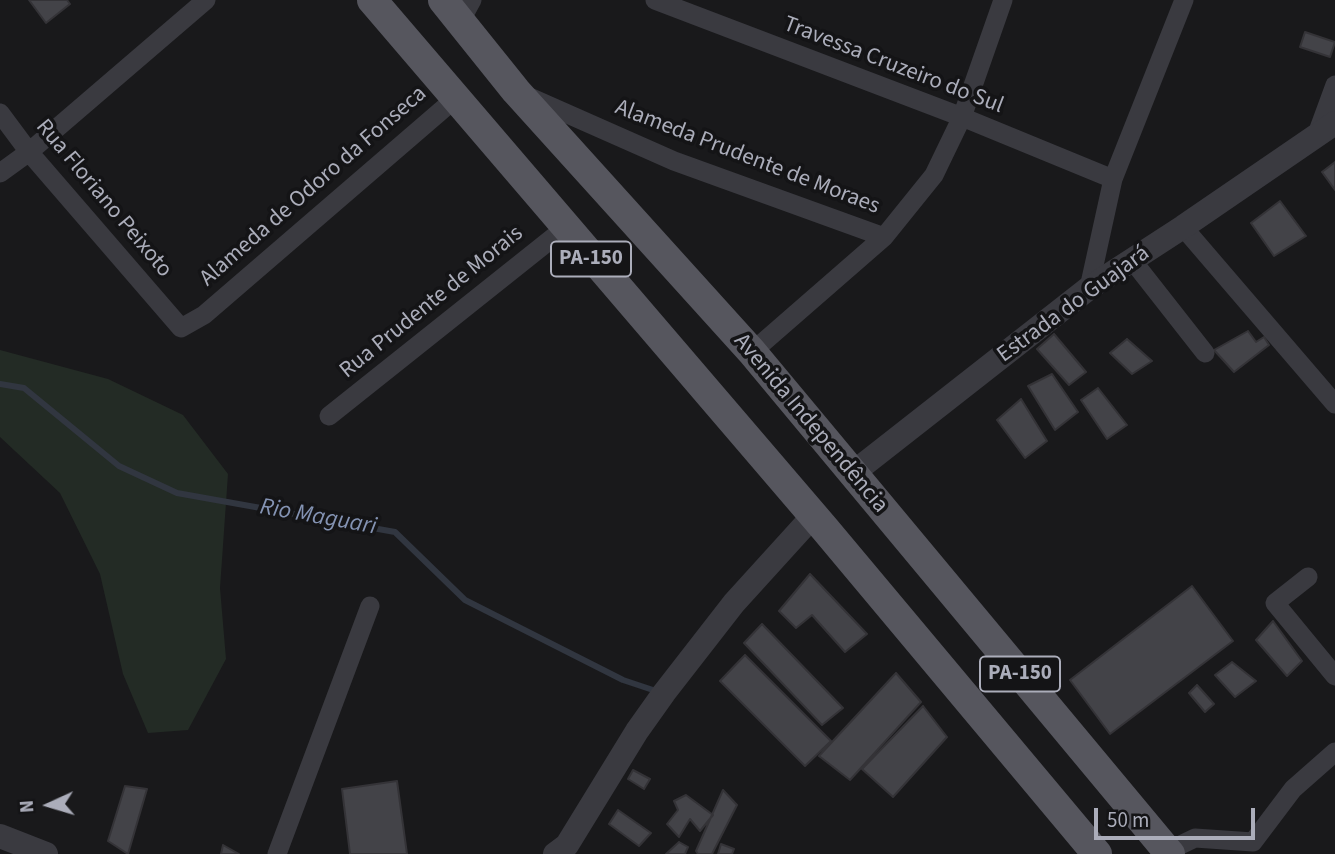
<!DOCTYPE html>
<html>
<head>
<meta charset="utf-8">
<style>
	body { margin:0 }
	#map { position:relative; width:1335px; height:854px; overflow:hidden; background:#19191b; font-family:"Source Sans 3",sans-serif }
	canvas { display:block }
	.north { position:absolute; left:14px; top:770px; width:70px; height:70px; -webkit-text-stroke:5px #141416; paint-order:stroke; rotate:266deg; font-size:19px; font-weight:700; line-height:28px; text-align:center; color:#abadba }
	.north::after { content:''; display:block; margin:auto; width:24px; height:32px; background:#abadba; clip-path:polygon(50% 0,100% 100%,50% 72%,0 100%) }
	.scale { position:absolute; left:1094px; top:808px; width:161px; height:32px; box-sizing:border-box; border:4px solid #abadba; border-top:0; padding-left:9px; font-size:21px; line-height:24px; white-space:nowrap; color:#abadba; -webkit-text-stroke:5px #141416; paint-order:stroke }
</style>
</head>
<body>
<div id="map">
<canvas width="1335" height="854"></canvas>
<div class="north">N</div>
<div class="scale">50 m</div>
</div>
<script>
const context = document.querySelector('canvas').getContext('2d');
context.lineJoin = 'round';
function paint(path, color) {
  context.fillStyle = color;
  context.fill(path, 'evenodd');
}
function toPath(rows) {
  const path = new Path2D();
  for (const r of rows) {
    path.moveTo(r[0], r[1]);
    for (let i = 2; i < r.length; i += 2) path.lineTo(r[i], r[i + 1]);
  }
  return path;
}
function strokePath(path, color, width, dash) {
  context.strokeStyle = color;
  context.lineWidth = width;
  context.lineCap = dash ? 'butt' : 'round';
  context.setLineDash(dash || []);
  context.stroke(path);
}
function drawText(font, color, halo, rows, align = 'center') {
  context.font = font + ' "Source Sans 3",sans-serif';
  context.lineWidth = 7;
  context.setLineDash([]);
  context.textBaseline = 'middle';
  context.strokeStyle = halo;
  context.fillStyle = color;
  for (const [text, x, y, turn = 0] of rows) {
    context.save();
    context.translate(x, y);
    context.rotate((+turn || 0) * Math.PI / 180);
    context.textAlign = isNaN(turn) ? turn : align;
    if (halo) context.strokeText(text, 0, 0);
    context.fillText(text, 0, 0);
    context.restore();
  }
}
paint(toPath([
	[0,350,108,379,183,415,228,474,220,588,226,659,188,730,148,733,123,674,100,574,60,493,0,437]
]), '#232b25');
strokePath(toPath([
	[0,384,24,388,119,466,177,493,395,532,465,600,623,680,659,692]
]), '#313640', 6);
const building = toPath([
	[29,0,67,0,70,4,46,23,29,0],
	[1305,32,1335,42,1330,57,1300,47,1305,32],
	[1335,162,1335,190,1322,172,1335,162],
	[1280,201,1306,236,1274,256,1251,223,1280,201],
	[1248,331,1256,342,1264,337,1269,345,1234,372,1214,350,1248,331],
	[1054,334,1086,372,1069,385,1037,349,1054,334],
	[1127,339,1152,361,1132,374,1110,353,1127,339],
	[1052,374,1078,412,1055,430,1028,386,1052,374],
	[1098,388,1127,425,1107,439,1081,400,1098,388],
	[1021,399,1047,441,1025,458,997,420,1021,399],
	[810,574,867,634,845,652,812,615,796,628,779,611,810,574],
	[1192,586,1233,641,1110,734,1070,680,1192,586],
	[1273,621,1302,661,1287,676,1256,640,1273,621],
	[762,624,843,708,822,725,744,643,762,624],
	[745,655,831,741,805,766,720,681,745,655],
	[1232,662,1256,681,1235,697,1215,675,1232,662],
	[896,673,921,702,850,780,819,756,896,673],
	[1197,685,1214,704,1205,712,1189,693,1197,685],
	[923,706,947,737,893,797,862,769,923,706],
	[633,770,650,779,644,789,628,779,633,770],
	[397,781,407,854,350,854,342,789,397,781],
	[125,786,147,789,128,854,108,841,125,786],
	[723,790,737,805,712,854,698,854,696,851,723,790],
	[686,795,713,815,700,831,690,819,679,837,667,824,678,810,674,801,686,795],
	[618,810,651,833,639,846,609,824,618,810],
	[679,842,688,847,685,854,666,854,679,842],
	[721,844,734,849,732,854,718,854,721,844],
	[223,845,239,854,221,854,223,845]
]);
paint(building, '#434348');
strokePath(building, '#343337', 2);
strokePath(toPath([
	[655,0,962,117,1113,179],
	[460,22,472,0],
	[527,96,674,161,884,237],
	[0,113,29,152,181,328,204,315,457,97],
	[1317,134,1335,85],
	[0,173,29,152,206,0],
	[1183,227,1335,404],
	[1132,260,1205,353],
	[1089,288,1113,179,1184,0],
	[752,352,884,237,934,175,962,117,1003,0],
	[329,416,565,228],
	[1308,577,1275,603,1335,676],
	[1168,851,1195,838,1253,842,1293,789,1335,752],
	[277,854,370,606]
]), '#3a3a40', 19);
strokePath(toPath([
	[853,473,1089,288,1183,227,1335,123],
	[0,836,46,854],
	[555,854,567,845,637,731,664,693,734,603,813,516]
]), '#3a3a40', 24);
strokePath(toPath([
	[372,0,825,529,1097,854],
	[443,0,516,91,752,352,1170,854]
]), '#56565e', 30);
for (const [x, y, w] of [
	[591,259,80],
	[1020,674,80]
]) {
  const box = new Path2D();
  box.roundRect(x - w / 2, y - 17.5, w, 35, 5);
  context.fillStyle = '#141416';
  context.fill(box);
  strokePath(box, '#abadba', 2);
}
drawText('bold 21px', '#abadba', null, [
	["PA-150",591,259],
	["PA-150",1020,674]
]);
drawText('23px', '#abadba', '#141416', [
	["Travessa Cruzeiro do Sul",893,66,21],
	["Alameda Prudente de Moraes",747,158,21],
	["Alameda de Odoro da Fonseca",314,187,-41],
	["Rua Floriano Peixoto",103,199,50],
	["Rua Prudente de Morais",432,303,-39],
	["Estrada do Guajará",1074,305,-36],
	["Avenida Independência",810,424,50]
]);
drawText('italic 24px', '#8493b3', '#141416', [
	["Rio Maguari",318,518,10]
]);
</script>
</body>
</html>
